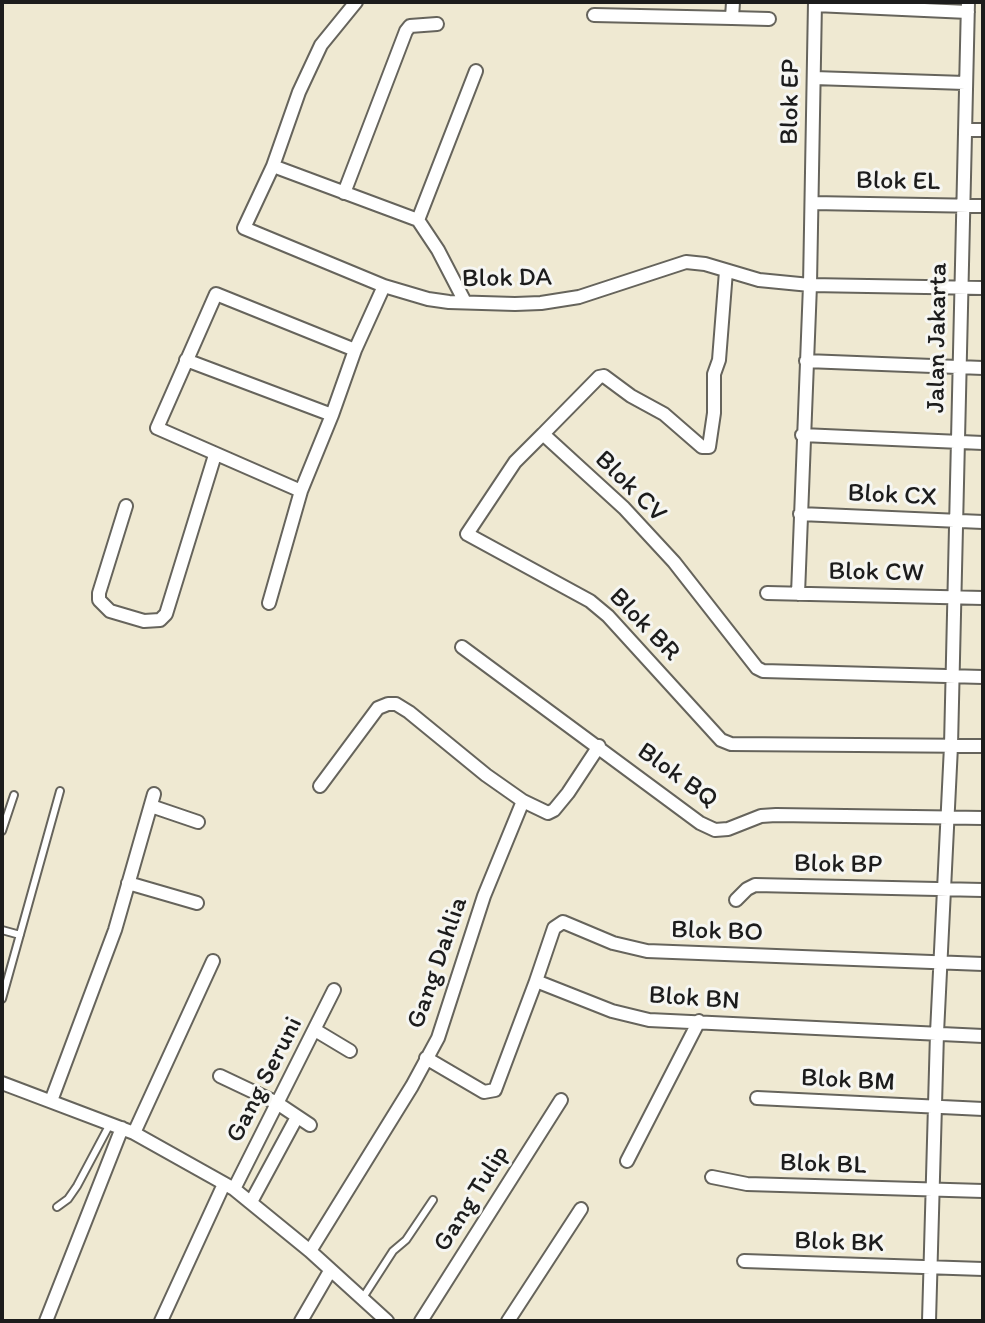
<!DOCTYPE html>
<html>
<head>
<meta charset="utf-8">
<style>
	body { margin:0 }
	#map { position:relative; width:985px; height:1323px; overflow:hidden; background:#efe9d2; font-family:Itim,sans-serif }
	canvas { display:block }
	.frame { position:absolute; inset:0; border:4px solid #1c1c1c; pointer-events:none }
</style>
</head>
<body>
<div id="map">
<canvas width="985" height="1323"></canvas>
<div class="frame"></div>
</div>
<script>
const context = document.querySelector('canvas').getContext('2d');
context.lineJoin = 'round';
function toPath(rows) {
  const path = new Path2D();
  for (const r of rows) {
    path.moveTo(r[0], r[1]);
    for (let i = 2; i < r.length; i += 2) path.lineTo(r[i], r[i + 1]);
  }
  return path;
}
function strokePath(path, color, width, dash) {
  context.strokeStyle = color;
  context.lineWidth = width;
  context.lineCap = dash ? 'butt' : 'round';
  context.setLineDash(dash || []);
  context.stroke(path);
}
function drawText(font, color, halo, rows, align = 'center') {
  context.font = font + ' Itim,sans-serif';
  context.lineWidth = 6;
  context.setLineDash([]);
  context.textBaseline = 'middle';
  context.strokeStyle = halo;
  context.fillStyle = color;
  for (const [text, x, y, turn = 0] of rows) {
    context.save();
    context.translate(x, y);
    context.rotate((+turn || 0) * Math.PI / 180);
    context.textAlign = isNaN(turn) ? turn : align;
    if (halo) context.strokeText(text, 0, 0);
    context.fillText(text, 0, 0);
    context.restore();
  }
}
const service = toPath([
	[2,831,14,795],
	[2,930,20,935],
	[2,999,60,791],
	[57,1207,68,1199,77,1186,110,1124],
	[362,1299,393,1251,406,1240,433,1200]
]);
const minor = toPath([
	[815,5,968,12],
	[594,15,732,18,733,2],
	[732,18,769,19],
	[814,78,965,83],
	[965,130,983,130],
	[273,166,299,92,321,45,356,2],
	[344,193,406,31,410,26,437,24],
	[812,203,983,206],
	[418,220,476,71],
	[726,271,719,360,714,374,714,413,709,447,702,447,664,414,631,396,604,376,599,377,543,434,624,508,674,562,757,668,763,671,983,677],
	[384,286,244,228,273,166,418,220,438,250,465,302],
	[186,360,332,415],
	[806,361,983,368],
	[543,434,515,462,467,534,590,601,608,616,721,740,731,744,983,746],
	[802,435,983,443],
	[301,491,157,428,216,294,355,350],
	[126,506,99,593,99,600,110,611,144,621,160,620,166,614,215,455],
	[800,514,983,522],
	[767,593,983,598],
	[798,594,810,285,815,2],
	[269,603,301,491,332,415,355,350,384,286,428,299,449,302,515,304,541,303,579,297,686,262,705,264,759,280,810,285,983,288],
	[462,647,700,823,715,830,728,829,761,816,776,815,983,818],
	[320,786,378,708,388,704,396,704,409,712,486,775,523,801,548,813,554,810,568,793,599,746],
	[151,806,198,822],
	[128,883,197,903],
	[736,900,747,889,755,885,983,890],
	[536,981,554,928,563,922,613,943,647,951,983,964],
	[315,1030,350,1051],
	[426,1058,484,1092,495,1090,536,981,612,1011,649,1020,983,1036],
	[220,1076,277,1103,310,1125],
	[2,1083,134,1133,234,1189,310,1251,387,1321],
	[757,1098,983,1109],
	[51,1101,115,930,154,794],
	[134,1133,213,961],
	[627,1161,699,1021],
	[712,1177,747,1184,983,1191],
	[234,1189,334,990],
	[251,1202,297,1117],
	[310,1251,412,1086,438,1038,484,896,523,801],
	[744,1261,983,1269],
	[46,1321,122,1128],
	[161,1321,224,1184],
	[301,1321,330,1271],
	[421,1321,561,1100],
	[508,1321,581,1209],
	[929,1321,937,1033,951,746,968,2]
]);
strokePath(service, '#66645c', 10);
strokePath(minor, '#66645c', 16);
strokePath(service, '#fff', 6);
strokePath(minor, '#fff', 12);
drawText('26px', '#1c1c1c', '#f6f6f2', [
	["Blok EP",791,102,-89],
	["Blok EL",898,182,1],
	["Blok DA",507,279,-1],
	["Jalan Jakarta",938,338,-89],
	["Blok CV",630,487,45],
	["Blok CX",892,496,3],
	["Blok CW",876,573,1],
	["Blok BR",644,625,46],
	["Blok BQ",677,776,36],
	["Blok BP",838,865,1],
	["Blok BO",717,932,2],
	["Gang Dahlia",438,963,-71],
	["Blok BN",694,999,4],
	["Gang Seruni",265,1080,-63],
	["Blok BM",848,1081,3],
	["Blok BL",823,1165,2],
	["Gang Tulip",472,1199,-58],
	["Blok BK",839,1243,2]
]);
</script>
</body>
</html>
